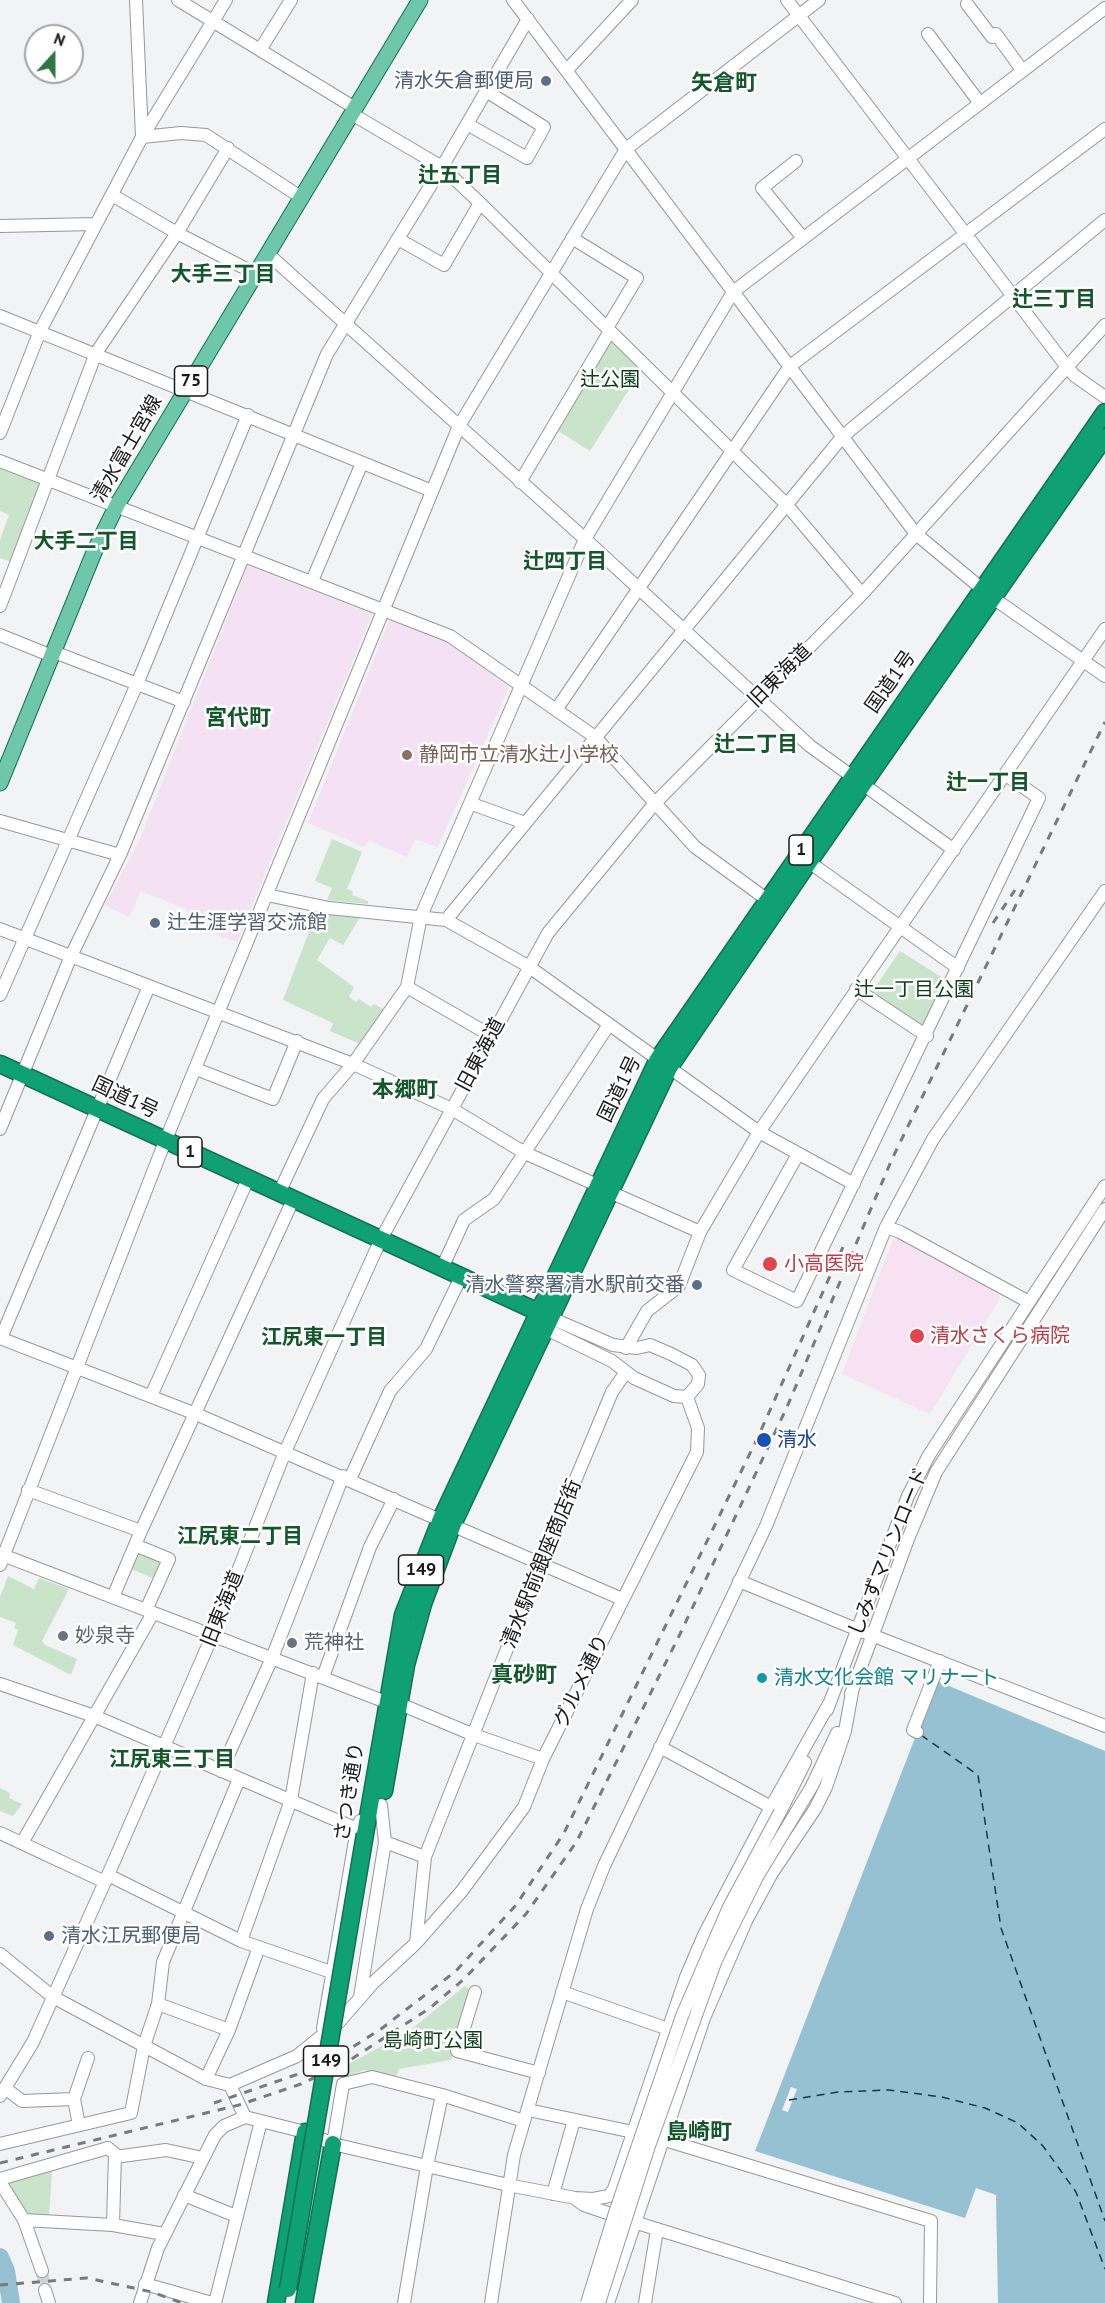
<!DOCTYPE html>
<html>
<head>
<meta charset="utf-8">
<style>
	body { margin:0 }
	#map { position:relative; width:1105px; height:2303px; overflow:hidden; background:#f1f3f5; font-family:"PT Sans",sans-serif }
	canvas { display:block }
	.north { position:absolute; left:24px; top:24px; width:60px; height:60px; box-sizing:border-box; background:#fff; border:2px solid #a3a3a3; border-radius:50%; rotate:21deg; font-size:16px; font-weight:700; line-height:24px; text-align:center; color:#18191a }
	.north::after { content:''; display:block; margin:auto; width:21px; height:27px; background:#2e7643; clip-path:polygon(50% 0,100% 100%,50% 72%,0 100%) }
</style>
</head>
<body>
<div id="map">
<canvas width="1105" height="2303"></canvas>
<div class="north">N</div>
</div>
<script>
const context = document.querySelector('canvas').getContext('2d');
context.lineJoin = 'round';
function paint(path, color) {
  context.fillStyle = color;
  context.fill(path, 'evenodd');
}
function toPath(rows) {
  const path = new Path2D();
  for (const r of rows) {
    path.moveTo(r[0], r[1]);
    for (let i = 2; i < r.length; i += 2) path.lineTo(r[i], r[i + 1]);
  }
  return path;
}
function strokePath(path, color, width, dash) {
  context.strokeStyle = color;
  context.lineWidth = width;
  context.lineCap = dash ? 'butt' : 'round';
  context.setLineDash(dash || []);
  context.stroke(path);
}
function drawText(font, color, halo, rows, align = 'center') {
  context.font = font + ' "PT Sans","Noto Sans JP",sans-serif';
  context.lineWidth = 5;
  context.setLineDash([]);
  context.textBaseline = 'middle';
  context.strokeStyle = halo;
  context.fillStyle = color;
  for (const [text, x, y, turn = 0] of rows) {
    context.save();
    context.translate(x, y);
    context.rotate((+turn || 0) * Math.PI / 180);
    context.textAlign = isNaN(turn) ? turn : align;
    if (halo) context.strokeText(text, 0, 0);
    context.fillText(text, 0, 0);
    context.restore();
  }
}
paint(toPath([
	[248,565,372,614,237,942,183,923,188,910,141,891,129,917,105,905,139,841],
	[390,619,451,643,509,687,438,847,415,839,407,857,370,841,364,847,308,823]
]), '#f4e2f4');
paint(toPath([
	[900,1237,996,1289,1000,1298,930,1414,842,1374,893,1239]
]), '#f6e2f2');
paint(toPath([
	[610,338,642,369,590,451,555,429],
	[0,468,43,484,15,563,0,558,0,540,9,515,0,511],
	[332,839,362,852,347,889,353,891,352,895,368,901,368,904,327,900,332,888,315,881],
	[317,911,361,916,343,945,330,938,317,960,354,987,349,997,356,1002,359,999,371,1007,374,1004,385,1010,360,1044,330,1031,333,1023,283,1000],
	[900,951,949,982,928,1026,922,1026,872,992],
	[139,1550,165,1561,158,1580,131,1569],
	[8,1576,34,1589,39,1578,69,1589,42,1641,45,1645,77,1659,71,1675,13,1645,18,1630,14,1628,16,1623,0,1617,0,1597],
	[0,1788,10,1793,9,1798,22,1804,13,1816,0,1811],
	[465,1986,472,1992,451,2060,399,2069,396,2078,364,2070,345,2077,347,2065,409,2031],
	[52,2168,49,2218,28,2217,8,2182]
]), '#cae4cc');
paint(toPath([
	[937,1681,1105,1751,1105,2303,998,2303,996,2195,976,2188,965,2218,755,2151]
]), '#96c1d3');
paint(toPath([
	[791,2087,797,2089,788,2112,782,2110]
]), '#f1f3f5');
strokePath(toPath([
	[0,2257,6,2271,11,2303]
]), '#96c1d3', 18);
strokePath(toPath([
	[921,1735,978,1775,1001,1928,1105,2221],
	[789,2100,838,2092,889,2090,942,2097,985,2108,1018,2123,1043,2146,1076,2192,1105,2269]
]), '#143948', 1.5, [8, 6]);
strokePath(toPath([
	[42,2271,45,2290]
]), '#d0d2d4', 12, [12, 6]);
const minor = toPath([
	[136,0,142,137,181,133,206,135,302,198],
	[178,0,355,108],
	[513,0,916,534,993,598,1105,676],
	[787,0,1067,367,1075,376,1105,397],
	[967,4,992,37,996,34,1022,70],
	[928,34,979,102],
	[260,50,291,0],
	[567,70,632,0],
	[352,114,442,167,480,203,786,504,862,594],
	[467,124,527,158,544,127,486,91],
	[796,161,762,188,803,238],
	[112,195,177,233,256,274],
	[0,226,96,224],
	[572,238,637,278,607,328],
	[398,239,444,265,480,203],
	[268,254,585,539,810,746,954,850],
	[0,316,432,491],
	[0,433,40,331,142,137,226,0],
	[0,461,450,636,595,737,695,847,773,904],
	[520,482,610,331],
	[312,581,362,463],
	[0,606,96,353,177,233,228,148],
	[0,635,52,656],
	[54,652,184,702],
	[556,710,790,366,1105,129],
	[472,804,525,823],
	[0,821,120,855],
	[809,862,958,968],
	[267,895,329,908,446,920,528,966,759,1132,854,1184],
	[446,920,843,436,1105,220],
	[0,929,353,1064,452,1109,525,1153,597,1185],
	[407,987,490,1035],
	[856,989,927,1036],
	[0,995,137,684,248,415],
	[196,1069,273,1099,297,1041],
	[0,1129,71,956,120,855,327,354,442,167,528,19],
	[798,1154,733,1270,797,1301,1039,798,1006,775],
	[610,1192,700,1232],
	[279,1193,323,1099,353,1064,407,987,421,916,585,539,733,292,1105,8],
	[886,1227,900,1232,1029,1302],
	[442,1268,464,1220,494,1199,608,1026],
	[546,1329,612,1361,634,1378,674,1396,687,1397,698,1384,699,1375,692,1365,671,1354,650,1345,637,1348,613,1345,551,1318],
	[0,1338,196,1414,622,1599],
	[1,1338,149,986],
	[626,1348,647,1311,679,1286,700,1232,759,1132,1105,629],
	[151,1396,248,1179],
	[350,1479,390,1391,426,1349,461,1277],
	[28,1490,141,1531],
	[135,1545,169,1559,146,1610],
	[0,1554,386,1702,400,1704,474,1735,543,1759],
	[0,1565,162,1149,459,426,626,149,819,0],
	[739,1581,856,1629,1105,1726],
	[113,1597,141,1531,293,1200],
	[323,1677,370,1547,394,1499],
	[0,1684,94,1716,357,1829],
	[851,1694,908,1539,936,1472,1105,1209],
	[827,1710,908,1496,929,1455,1105,1186],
	[917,1732,913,1730,940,1661],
	[660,1747,771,1807],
	[221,1771,272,1658,343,1476],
	[812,1786,837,1733],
	[780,1812,805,1762],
	[0,1833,105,1882],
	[385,1842,425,1857],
	[22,1843,153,1613],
	[108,1875,241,1941,331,1972],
	[241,1941,291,1800,313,1673],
	[416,1943,461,1892,524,1807,543,1759,697,1452,698,1428,687,1397],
	[0,1954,53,1997,206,2079,230,2085],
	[475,1992,457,2051,539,2073],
	[562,1992,674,2031],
	[360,1997,385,1842,381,1805],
	[158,2004,229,2030],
	[323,2028,357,1829,360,1821],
	[206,2079,229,2030,259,1947],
	[230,2085,297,2056,339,2022,373,1983,416,1943,425,1857,540,1565,612,1392,626,1372],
	[230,2085,245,2117],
	[5,2088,22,2101,74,2099,79,2125],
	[0,2096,33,2042,108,1875,213,1634,285,1452,380,1241,548,933,655,803,862,594,1105,325],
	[74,2099,88,2058],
	[528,2110,638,2133],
	[655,2137,931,2221,930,2303],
	[0,2144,131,2113,144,2046,158,2004,163,1962,239,1779],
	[333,2144,343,2084,372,2077,442,2095],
	[115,2157,166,2150,203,2158],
	[0,2179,108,2148,115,2154,113,2225],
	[0,2182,24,2220,42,2271],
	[553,2194,574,2120],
	[184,2195,236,2216],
	[577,2200,584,2205,634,2222,895,2303],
	[24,2220,113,2225,164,2234],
	[145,2284,212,2303],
	[45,2290,49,2303],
	[140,2303,158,2248,215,2135,224,2126,245,2117,305,2132,333,2144,508,2185,575,2198,593,2199,609,2196,614,2189,686,1977,704,1935,771,1807,829,1704],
	[215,2303,261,2121],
	[404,2303,427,2166,442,2095,524,2121],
	[491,2303,514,2155,587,1909,604,1866,766,1526,886,1227,933,1139,1105,891],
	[608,2303,704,2018,746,1921,772,1873,815,1809,826,1787,845,1731,853,1687],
	[645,2303,657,2230]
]);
const major = toPath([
	[0,783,95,550,117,505,420,0]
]);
const highway = toPath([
	[0,1064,547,1316],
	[384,1791,406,1665,423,1604,453,1524,669,1068,809,862,1105,437],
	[365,1834,403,1615,441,1519,658,1059,1105,412],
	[276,2303,305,2132],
	[304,2303,333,2144]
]);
strokePath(minor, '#959799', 14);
strokePath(major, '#127153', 17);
strokePath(highway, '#127153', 19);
strokePath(minor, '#fff', 12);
strokePath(major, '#6fc7aa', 15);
strokePath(highway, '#0fa172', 16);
strokePath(toPath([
	[993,923,1015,890],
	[340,2055,381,2029,456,1971,516,1905,564,1833,758,1437,843,1247],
	[214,2103,316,2068],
	[0,2163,239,2105,301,2084,347,2062,430,2008,464,1979,526,1914,577,1841,680,1634,787,1407,892,1159,1105,722],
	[0,2285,87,2278,152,2292,182,2303]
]), '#797a7c', 3, [8, 8]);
const minorBridge = toPath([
	[587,2303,615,2213,682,2016,729,1907,780,1812],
	[599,2303,649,2146,716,1960,757,1877,812,1786]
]);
const highwayBridge = toPath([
	[288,2289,365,1834]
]);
strokePath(minorBridge, '#959799', 14, []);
strokePath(highwayBridge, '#127153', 19, []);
strokePath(minorBridge, '#fff', 12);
strokePath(highwayBridge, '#0fa172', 16);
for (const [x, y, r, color] of [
	[546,81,6,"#5c6f8a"],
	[407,755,6,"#8d6e63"],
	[155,923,6,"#5c6f8a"],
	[770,1264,8,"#e0444e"],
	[697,1285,6,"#5c6f8a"],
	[917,1336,8,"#e0444e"],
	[764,1440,8,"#1a4fb4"],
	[63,1636,6,"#6b7280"],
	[292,1643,6,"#6b7280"],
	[762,1678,6,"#0f9aa8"],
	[49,1936,6,"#5c6f8a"]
]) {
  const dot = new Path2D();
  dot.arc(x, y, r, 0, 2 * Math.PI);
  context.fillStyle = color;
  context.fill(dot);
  strokePath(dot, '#fff', 2);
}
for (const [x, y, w] of [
	[191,381,33],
	[801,850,24],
	[190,1152,24],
	[421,1570,45],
	[326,2061,45]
]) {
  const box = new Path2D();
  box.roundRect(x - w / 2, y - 15, w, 30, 4.5);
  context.fillStyle = '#fff';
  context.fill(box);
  strokePath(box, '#18191a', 1.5);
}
drawText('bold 18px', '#18191a', null, [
	["75",191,381],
	["1",801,850],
	["1",190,1152],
	["149",421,1570],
	["149",326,2061]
]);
drawText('20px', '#4e5e75', '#fff', [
	["清水矢倉郵便局",534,81],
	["辻生涯学習交流館",167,923,"left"],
	["清水警察署清水駅前交番",685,1285],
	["清水江尻郵便局",61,1936,"left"]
], 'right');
drawText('20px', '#0d3e19', '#fff', [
	["辻公園",610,380],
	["辻一丁目公園",914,990],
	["島崎町公園",433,2041]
]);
drawText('20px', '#18191a', '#fff', [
	["清水富士宮線",127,449,-60],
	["旧東海道",780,676,-45],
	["国道1号",891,682,-55],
	["旧東海道",481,1055,-62],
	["国道1号",620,1089,-64],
	["国道1号",125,1098,25],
	["しみずマリンロード",889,1552,-68],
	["清水駅前銀座商店街",542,1564,-68],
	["旧東海道",223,1609,-68],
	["グルメ通り",582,1681,-64],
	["さつき通り",350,1792,-81]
]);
drawText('20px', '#785e54', '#fff', [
	["静岡市立清水辻小学校",419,755]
], 'left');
drawText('20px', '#be3a42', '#fff', [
	["小高医院",784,1264],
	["清水さくら病院",930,1336]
], 'left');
drawText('20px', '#164399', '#fff', [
	["清水",777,1440]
], 'left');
drawText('20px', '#5b616d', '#fff', [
	["妙泉寺",75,1636],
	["荒神社",304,1643]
], 'left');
drawText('20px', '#0d838f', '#fff', [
	["清水文化会館 マリナート",774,1678]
], 'left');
drawText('bold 21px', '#13582b', '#fff', [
	["辻五丁目",460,176],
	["大手三丁目",223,275],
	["辻三丁目",1054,300],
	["大手二丁目",86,542],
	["辻四丁目",565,562],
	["辻二丁目",756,745],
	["辻一丁目",988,783],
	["江尻東一丁目",324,1338],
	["江尻東二丁目",240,1537],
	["江尻東三丁目",172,1760]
]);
drawText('bold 22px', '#13582b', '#fff', [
	["矢倉町",724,84],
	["宮代町",238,719],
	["本郷町",405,1091],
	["真砂町",524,1676],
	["島崎町",699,2133]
]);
</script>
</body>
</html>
